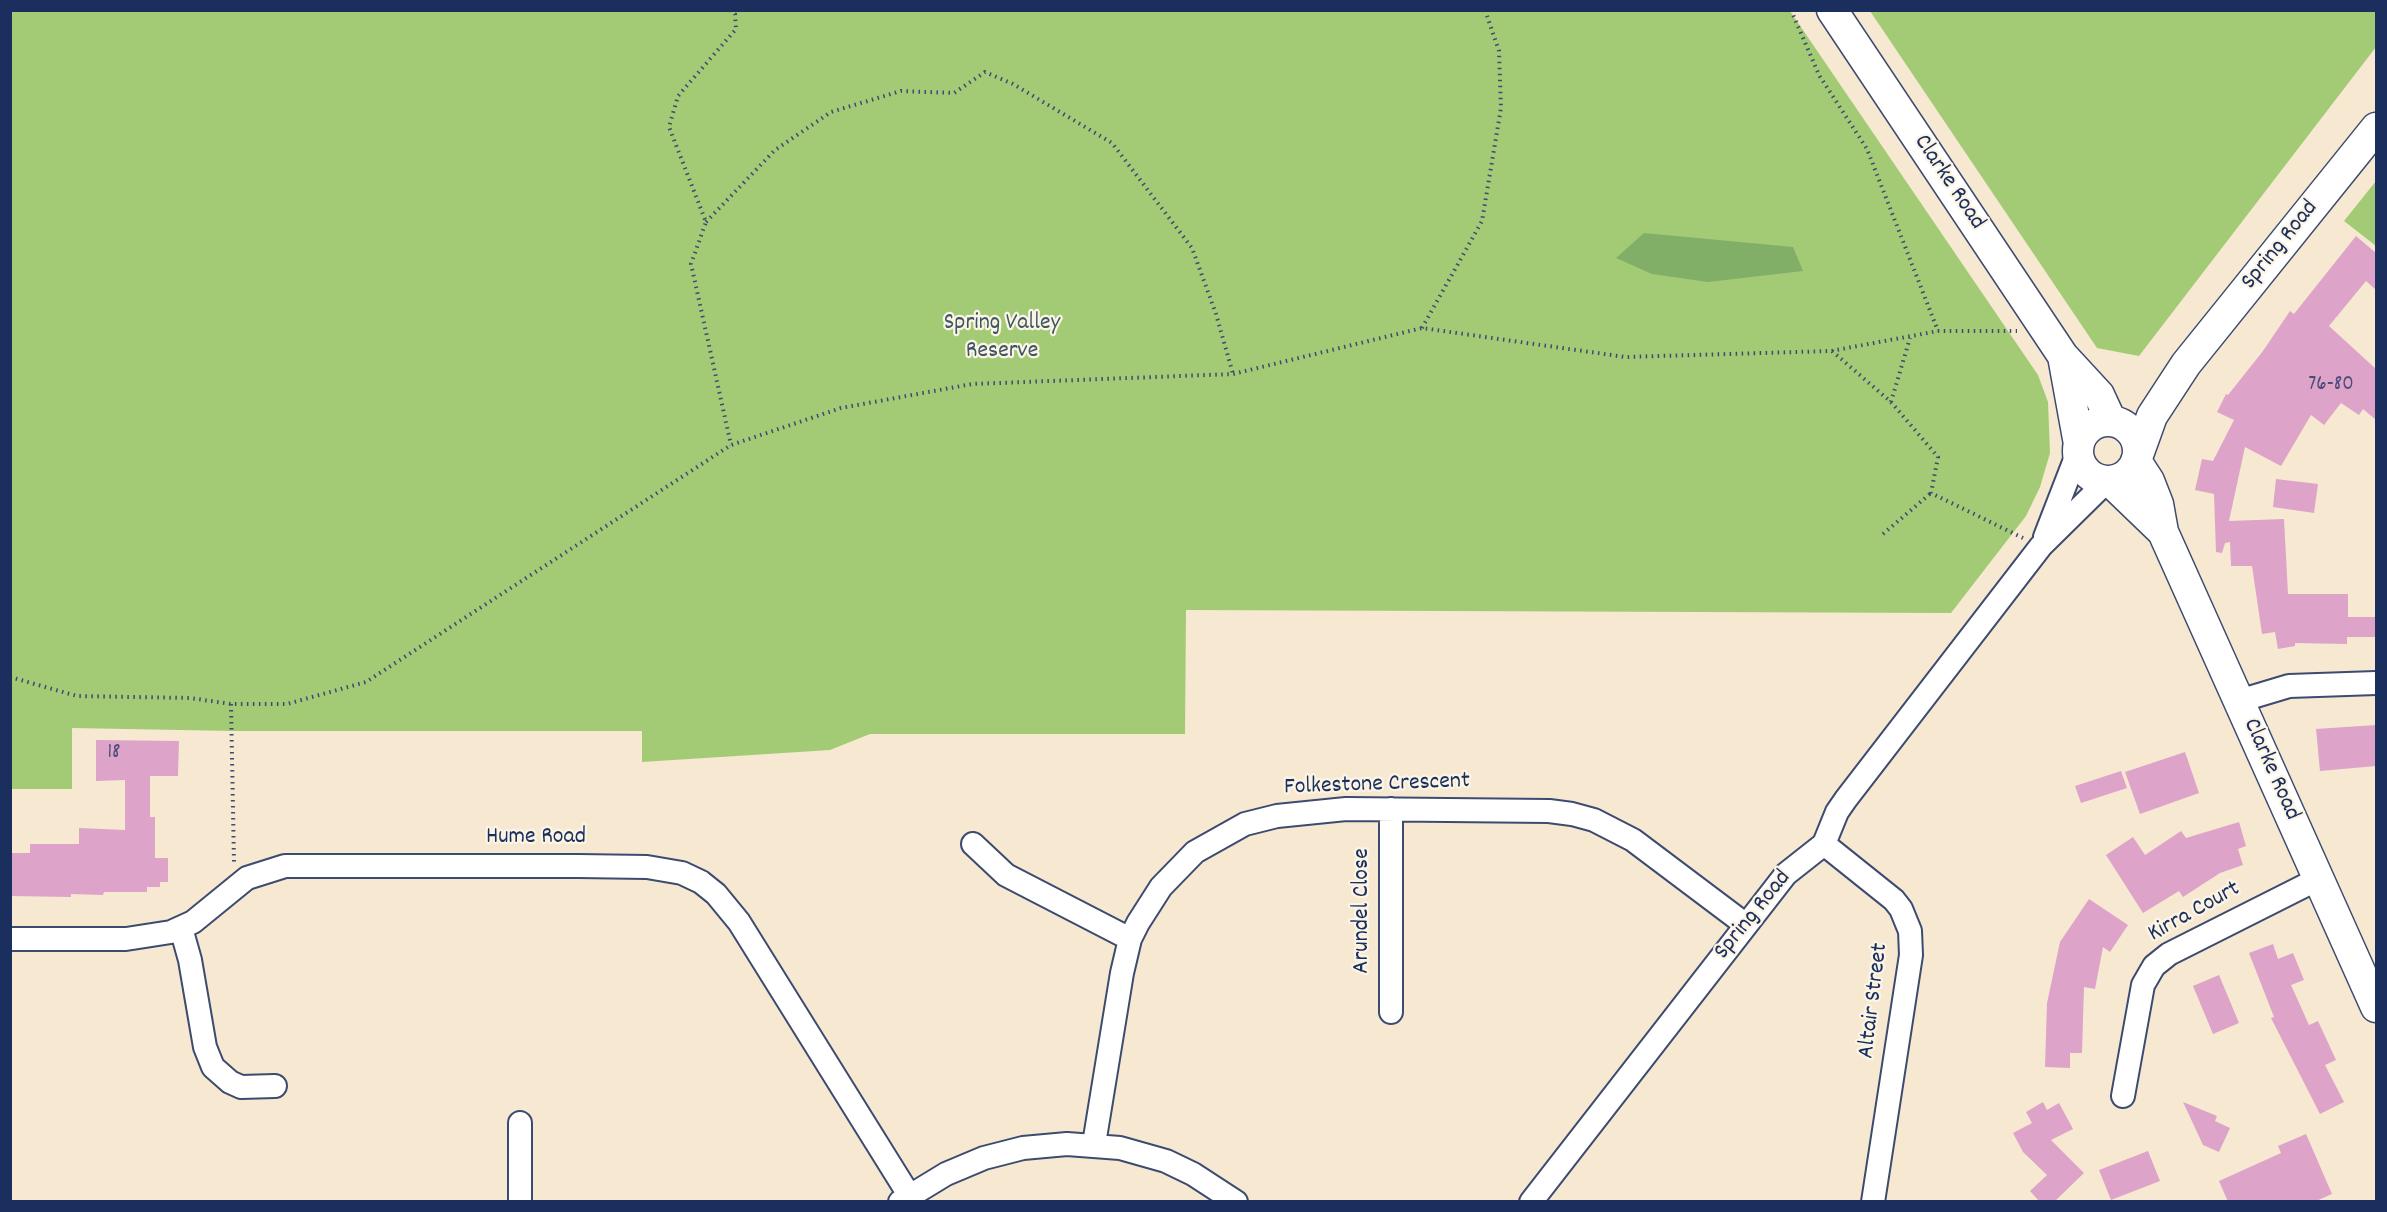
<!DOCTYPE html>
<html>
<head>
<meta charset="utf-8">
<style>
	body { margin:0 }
	#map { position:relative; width:2387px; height:1212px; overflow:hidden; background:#f7e8d1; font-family:Dekko,sans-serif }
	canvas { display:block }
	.frame { position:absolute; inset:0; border:12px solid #1b2f5e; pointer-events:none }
</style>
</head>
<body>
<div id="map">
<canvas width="2387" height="1212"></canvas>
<div class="frame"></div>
</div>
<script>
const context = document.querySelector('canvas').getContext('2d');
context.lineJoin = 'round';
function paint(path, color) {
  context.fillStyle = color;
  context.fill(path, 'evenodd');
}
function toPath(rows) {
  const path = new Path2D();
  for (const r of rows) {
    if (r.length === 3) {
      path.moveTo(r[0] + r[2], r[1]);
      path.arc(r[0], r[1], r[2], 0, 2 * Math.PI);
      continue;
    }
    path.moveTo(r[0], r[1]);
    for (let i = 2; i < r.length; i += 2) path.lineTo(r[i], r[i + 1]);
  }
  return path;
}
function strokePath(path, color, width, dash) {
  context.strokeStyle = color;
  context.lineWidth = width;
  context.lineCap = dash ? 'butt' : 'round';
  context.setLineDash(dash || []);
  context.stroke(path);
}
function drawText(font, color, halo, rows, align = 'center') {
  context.font = font + ' Dekko,sans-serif';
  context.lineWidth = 4.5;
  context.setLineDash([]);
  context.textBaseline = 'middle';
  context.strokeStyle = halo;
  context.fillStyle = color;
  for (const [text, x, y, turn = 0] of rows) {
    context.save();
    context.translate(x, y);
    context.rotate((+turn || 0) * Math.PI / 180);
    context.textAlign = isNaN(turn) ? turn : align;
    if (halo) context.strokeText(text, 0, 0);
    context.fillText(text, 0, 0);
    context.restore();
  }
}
paint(toPath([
	[11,11,1790,11,2038,375,2048,402,2050,453,2040,487,2026,516,1951,613,1186,610,1185,734,870,734,830,750,642,762,642,731,234,731,72,728,72,789,11,789],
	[1870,11,2376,11,2376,47,2139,356,2097,348],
	[2376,181,2376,246,2344,221]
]), '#a3cb76');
paint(toPath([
	[1644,233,1793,247,1803,271,1708,282,1652,274,1616,258]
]), '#82af67');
paint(toPath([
	[2356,236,2376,253,2376,290,2366,281,2329,326,2376,369,2376,420,2363,409,2359,415,2341,403,2324,425,2311,415,2281,466,2245,447,2229,521,2284,519,2288,594,2348,594,2348,617,2376,617,2376,637,2347,637,2347,644,2295,643,2295,646,2278,649,2275,632,2262,634,2252,566,2231,566,2230,542,2225,543,2222,553,2216,552,2214,494,2195,490,2202,459,2213,461,2234,420,2217,412,2226,394,2228,395,2263,351,2290,311,2294,314],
	[2276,479,2318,484,2314,513,2273,507],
	[2376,725,2376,766,2320,771,2316,729],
	[96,740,179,741,178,776,150,776,150,817,155,817,155,858,168,858,168,882,160,882,160,887,147,887,147,892,104,892,103,895,71,894,71,897,10,896,10,853,30,853,30,844,79,844,79,828,125,830,125,780,96,781],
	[2185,752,2199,793,2140,814,2125,772],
	[2121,771,2127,788,2081,803,2075,786],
	[2239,822,2246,846,2238,849,2243,865,2220,873,2183,897,2179,891,2143,913,2106,855,2133,837,2145,855,2181,831,2186,838],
	[2089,899,2128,925,2110,952,2103,947,2095,989,2084,987,2082,1053,2070,1053,2070,1068,2045,1067,2047,1003,2060,942],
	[2273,944,2278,959,2293,953,2304,980,2291,985,2309,1025,2318,1021,2336,1060,2325,1065,2344,1102,2320,1114,2271,1018,2274,1017,2249,953],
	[2219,975,2239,1023,2213,1034,2193,986],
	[2043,1102,2047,1110,2059,1103,2073,1129,2051,1140,2084,1173,2054,1202,2040,1202,2030,1191,2047,1175,2023,1152,2013,1133,2032,1123,2026,1112],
	[2183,1102,2217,1116,2215,1121,2230,1128,2219,1152,2203,1145],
	[2306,1134,2332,1194,2314,1202,2228,1202,2219,1181,2281,1153,2278,1146],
	[2148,1151,2160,1181,2111,1200,2099,1170]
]), '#dea3c9');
const minor = toPath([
	[2045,537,2078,452],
	[2239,701,2289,686,2376,683],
	[1391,809,1391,1012],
	[973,844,1006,875,1130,939],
	[1824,844,1894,900,1901,909,1910,931,1911,955,1873,1202],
	[181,928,190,960,205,1047,213,1067,230,1082,241,1087,275,1086],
	[10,939,126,939,171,932,193,922,247,878,285,866,578,866,647,867,682,873,701,882,716,894,739,922,909,1195],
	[2123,1096,2143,985,2154,966,2169,954,2318,879],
	[520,1123,520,1202],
	[1094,1144,1122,973,1130,939,1138,923,1161,887,1195,852,1245,824,1277,816,1346,809,1549,811,1572,814,1594,820,1633,840,1746,925],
	[900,1202,946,1174,984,1158,1023,1148,1067,1144,1120,1148,1166,1161,1193,1174,1236,1202],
	[1531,1202,1786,874,1824,844,1837,812,1846,799,2041,546,2107,481]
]);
const major = toPath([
	[1832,10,2063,356,2099,395,2111,421],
	[2063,356,2079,444],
	[2108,451,30],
	[2138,455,2152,416,2186,364,2376,128],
	[2136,461,2149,481,2158,504,2163,532,2376,1007],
	[2110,481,2163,532]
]);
strokePath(minor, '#3c4b6f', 26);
strokePath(major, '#3c4b6f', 33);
strokePath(toPath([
	[730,10,735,14,736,29,678,96,669,127,706,222,691,264,731,445],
	[1791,10,1819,75,1867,149,1938,331],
	[706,222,775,150,831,112,901,91,954,93,985,72,1013,84,1112,143,1192,248,1216,314,1233,374],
	[1422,328,1482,221,1501,108,1499,51,1485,10],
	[1832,351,1891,402,1938,457,1931,493,2023,538],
	[1891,402,1910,338],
	[1883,534,1931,493],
	[10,677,77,696,190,698,231,704,287,704,366,682,731,445,841,408,972,384,1233,374,1422,328,1625,357,1831,351,1938,331,2017,331],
	[231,704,234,862]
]), '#3c4b6f', 4, [1.5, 4.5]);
strokePath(minor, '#fff', 22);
strokePath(major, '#fff', 30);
drawText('21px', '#4c4c79', null, [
	["76-80",2331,386],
	["18",114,754]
]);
drawText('24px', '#1b2f5e', '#fcf5e5', [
	["Clarke Road",1948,183,56],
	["Spring Road",2281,246,-51],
	["Clarke Road",2270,770,66],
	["Folkestone Crescent",1377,786,-2],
	["Hume Road",536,839],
	["Arundel Close",1364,911,-90],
	["Kirra Court",2195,913,-29],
	["Spring Road",1754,916,-51],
	["Altair Street",1875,1001,-83]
]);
drawText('24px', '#3d5664', '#fcf5e5', [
	["Spring Valley",1002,325],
	["Reserve",1002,353]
]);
</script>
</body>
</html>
